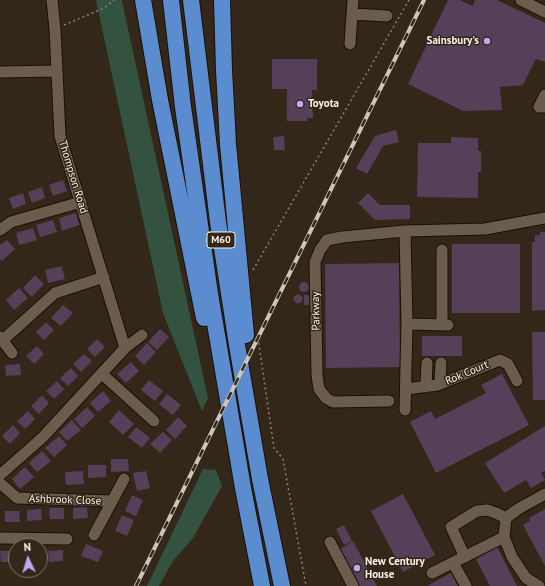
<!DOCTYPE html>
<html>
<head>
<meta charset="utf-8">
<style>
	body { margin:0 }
	#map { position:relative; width:545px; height:586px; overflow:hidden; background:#332719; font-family:"PT Sans",sans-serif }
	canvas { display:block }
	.north { position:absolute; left:8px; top:538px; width:40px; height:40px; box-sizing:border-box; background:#332719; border:1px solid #83796d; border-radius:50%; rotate:356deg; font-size:11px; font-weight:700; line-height:16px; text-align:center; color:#fbf4ea }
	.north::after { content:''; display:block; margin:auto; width:14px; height:18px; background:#bda9f5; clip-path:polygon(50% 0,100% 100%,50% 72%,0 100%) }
</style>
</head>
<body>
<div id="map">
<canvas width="545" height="586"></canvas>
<div class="north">N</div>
</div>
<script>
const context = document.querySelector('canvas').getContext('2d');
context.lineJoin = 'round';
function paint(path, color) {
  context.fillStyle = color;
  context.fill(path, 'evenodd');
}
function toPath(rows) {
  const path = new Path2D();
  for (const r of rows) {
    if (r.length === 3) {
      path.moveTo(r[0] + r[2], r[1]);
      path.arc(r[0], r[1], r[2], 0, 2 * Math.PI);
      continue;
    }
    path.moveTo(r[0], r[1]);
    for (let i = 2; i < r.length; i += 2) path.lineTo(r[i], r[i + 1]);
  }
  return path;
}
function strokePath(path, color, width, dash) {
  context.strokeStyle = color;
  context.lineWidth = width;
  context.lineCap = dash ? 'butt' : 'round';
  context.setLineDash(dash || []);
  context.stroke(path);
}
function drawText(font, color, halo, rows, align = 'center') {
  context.font = font + ' "PT Sans",sans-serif';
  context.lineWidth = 3;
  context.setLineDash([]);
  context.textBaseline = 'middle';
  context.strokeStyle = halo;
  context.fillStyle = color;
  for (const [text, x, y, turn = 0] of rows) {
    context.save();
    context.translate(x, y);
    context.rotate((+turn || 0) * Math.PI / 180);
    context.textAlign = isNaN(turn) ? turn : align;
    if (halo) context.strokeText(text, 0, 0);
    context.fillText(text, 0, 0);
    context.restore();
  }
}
paint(toPath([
	[96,0,122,0,122,1,208,398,202,411,163,313],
	[203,469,216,470,222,486,193,538,173,561,159,586,147,586]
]), '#345240');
paint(toPath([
	[448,0,460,0,473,6,475,0,497,0,545,23,545,62,536,59,523,85,500,87,502,110,463,111,408,84],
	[272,59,317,59,317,90,312,90,313,118,307,118,307,121,287,121,287,89,272,89],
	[396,130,399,142,383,146,367,174,356,168,375,136],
	[284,136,285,150,274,150,273,137],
	[451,137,478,138,478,151,481,151,481,172,478,172,478,198,417,197,418,143,451,143],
	[63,180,67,191,53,196,49,185],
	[42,187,45,198,32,203,28,192],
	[23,193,26,204,13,209,9,198],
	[368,193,380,205,410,205,410,219,375,220,358,203],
	[76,213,79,225,62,231,59,218],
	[53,220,57,232,40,237,36,225],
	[33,228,37,240,19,245,16,233],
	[540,232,545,232,545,310,532,311,532,242,535,242,535,235,540,235],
	[7,240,15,249,2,261,0,259,0,245],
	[452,244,520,244,520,313,452,313],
	[399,263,400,367,326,368,325,264],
	[62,266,65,279,48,283,45,270],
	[35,275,44,284,32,297,23,288],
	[304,287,5],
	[19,288,28,298,14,310,6,300],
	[298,299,4.5],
	[304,295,311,295,311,305,304,305],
	[63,305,73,313,61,326,51,318],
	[46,322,54,330,44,340,36,332],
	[160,329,169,337,157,350,148,342],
	[532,332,545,332,545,400,533,400],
	[422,336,462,336,462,356,422,356],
	[97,339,105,347,95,357,87,349],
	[147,343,156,352,144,365,135,356],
	[37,346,44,354,34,364,26,356],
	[84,354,92,361,81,372,73,364],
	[131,362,139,371,126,383,117,374],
	[20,364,21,375,6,376,5,365],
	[71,368,78,376,68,386,60,378],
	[502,374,529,425,436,473,410,422,431,411,435,419,486,393,481,385],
	[149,380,163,391,155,401,141,390],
	[57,381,64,389,54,399,46,391],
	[103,391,111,401,98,412,90,403],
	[167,394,181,405,173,415,159,404],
	[42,395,49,403,39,414,31,406],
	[87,407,95,416,82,428,74,419],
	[119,410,134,424,123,435,109,422],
	[28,411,35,419,25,429,17,421],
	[178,417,187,426,175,439,166,430],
	[72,420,81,430,67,441,59,432],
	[13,425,20,433,10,444,2,436],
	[545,426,545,471,541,473,545,480,531,488,526,480,504,493,485,463],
	[136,427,150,438,142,448,128,437],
	[163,432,172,440,160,453,150,444],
	[59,436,67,445,54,457,45,448],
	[42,451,51,461,37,472,29,463],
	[111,459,128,459,129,471,111,472],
	[88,465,106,465,106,477,88,478],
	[25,467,34,477,20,489,12,479],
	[83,471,84,484,66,485,65,472],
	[146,471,150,488,137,491,133,473],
	[403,494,435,555,403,572,371,511],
	[132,495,143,500,136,516,125,511],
	[87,507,88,518,73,519,73,508],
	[49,508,64,508,64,519,50,519],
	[41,509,42,520,27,521,27,510],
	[545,509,545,566,523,525,530,521,529,518],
	[5,511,19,511,20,522,5,522],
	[122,515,134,520,127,536,115,531],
	[344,525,352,541,344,545,336,529],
	[353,541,377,586,356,586,337,551],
	[86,544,103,551,98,562,81,556],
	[497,547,517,586,490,586,476,559],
	[63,550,63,561,49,562,48,551],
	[0,551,15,551,15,562,1,562],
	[451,573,458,586,427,586]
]), '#563f59');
const minor = toPath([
	[52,0,55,29,60,136,125,348],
	[521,0,545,12],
	[352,14,387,16],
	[350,44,353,0],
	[0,72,57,71],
	[545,95,539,107,545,107],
	[0,230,11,222,81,202],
	[407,324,448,325],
	[442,325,442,250],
	[0,337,12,353],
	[3,340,55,293,104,277],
	[102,374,154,421],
	[440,384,441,363],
	[426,387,427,363],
	[406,389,438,385,500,360,508,364,517,381],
	[389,401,333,402,326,398,319,389,317,375,315,262,320,250,327,240,342,237,405,231,485,229,545,218],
	[405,410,407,324,405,231],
	[0,475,43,437,125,348,142,335],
	[0,483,17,498,112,501],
	[94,535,124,479],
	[0,538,67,539],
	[330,542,353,586],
	[465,557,451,527,477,511,487,510,496,513,506,518],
	[453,563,466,586],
	[432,573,504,537],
	[539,586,526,578,512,557,504,537,506,518,518,509,545,494]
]);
const highway = toPath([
	[143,0,160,100,204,318],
	[171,0,183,107,210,294,243,488,262,586],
	[191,0,218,222,237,345,260,479,282,586],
	[222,0,224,70,228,144,246,335]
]);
strokePath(minor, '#1a1004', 13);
strokePath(highway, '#1a1004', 18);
strokePath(toPath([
	[64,25,104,8,114,0],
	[253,270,409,0],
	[258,338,274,448,283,459,306,586]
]), '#898073', 1.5, [2, 3]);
strokePath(minor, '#6a5d4d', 11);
strokePath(highway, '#5a8ccf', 16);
const rail = toPath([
	[136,586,424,0]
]);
strokePath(rail, '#cec6bb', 4);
strokePath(rail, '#332719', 2.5, [8]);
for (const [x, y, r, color] of [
	[487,41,4,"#bda9f5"],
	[300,104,4,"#bda9f5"],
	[357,568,4,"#bda9f5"]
]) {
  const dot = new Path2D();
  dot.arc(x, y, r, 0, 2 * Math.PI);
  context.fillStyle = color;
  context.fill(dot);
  strokePath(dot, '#332719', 1.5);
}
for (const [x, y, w] of [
	[221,240,28]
]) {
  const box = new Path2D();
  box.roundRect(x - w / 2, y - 8, w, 16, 3);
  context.fillStyle = '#332719';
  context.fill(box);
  strokePath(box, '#fbf4ea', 1);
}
drawText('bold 10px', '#fbf4ea', null, [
	["M60",221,240]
]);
drawText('bold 11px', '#fbf4ea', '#332719', [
	["Sainsbury's",479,41,"right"],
	["Toyota",308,104],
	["New Century",365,562],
	["House",365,575]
], 'left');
drawText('11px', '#fbf4ea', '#332719', [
	["Thompson Road",73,177,73],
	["Parkway",316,311,-91],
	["Rok Court",467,373,-23],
	["Ashbrook Close",65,500,2]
]);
</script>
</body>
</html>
